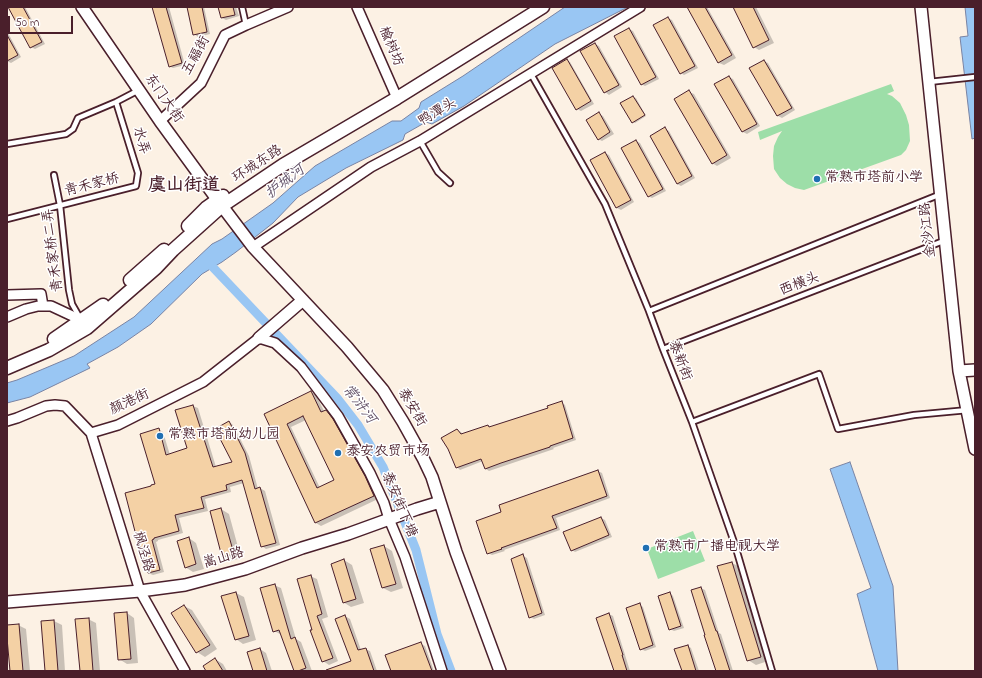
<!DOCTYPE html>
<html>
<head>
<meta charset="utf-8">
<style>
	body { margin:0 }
	#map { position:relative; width:982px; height:678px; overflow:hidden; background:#fcf1e4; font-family:"Indie Flower",sans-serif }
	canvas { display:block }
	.frame { position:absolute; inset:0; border:8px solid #4a1f2b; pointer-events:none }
	.scale { position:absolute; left:8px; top:16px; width:65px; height:18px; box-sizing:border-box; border:2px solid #4a1f2b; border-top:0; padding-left:5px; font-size:12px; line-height:14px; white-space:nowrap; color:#4a1f2b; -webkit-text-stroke:3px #fff; paint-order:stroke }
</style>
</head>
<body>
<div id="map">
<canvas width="982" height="678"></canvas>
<div class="frame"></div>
<div class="scale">50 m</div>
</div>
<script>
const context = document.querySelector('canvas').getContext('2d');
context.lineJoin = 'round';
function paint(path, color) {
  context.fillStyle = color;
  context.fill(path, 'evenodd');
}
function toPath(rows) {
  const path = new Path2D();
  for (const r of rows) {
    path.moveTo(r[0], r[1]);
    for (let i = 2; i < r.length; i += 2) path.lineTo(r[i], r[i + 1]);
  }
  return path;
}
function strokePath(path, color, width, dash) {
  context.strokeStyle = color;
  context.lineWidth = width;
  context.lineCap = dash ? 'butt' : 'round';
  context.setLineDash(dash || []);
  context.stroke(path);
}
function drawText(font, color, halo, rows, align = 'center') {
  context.font = font + ' "Indie Flower","LXGW WenKai TC",sans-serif';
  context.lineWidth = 3;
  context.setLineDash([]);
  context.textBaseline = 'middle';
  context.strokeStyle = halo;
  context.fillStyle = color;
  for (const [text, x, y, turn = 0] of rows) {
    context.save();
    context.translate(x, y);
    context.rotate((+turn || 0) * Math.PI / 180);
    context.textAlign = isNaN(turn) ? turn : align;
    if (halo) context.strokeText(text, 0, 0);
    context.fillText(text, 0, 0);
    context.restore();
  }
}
paint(toPath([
	[891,84,894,91,887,94,892,96,900,103,906,115,909,125,910,141,906,150,901,155,804,190,795,188,787,184,780,178,774,169,773,156,774,146,778,137,782,131,760,140,758,132],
	[693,531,705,561,658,579,647,549]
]), '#9ddea8');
const water = toPath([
	[565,7,628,7,555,44,464,106,432,124,426,122,405,134,403,140,346,168,298,197,273,223,236,252,222,262,202,274,151,324,118,347,87,364,90,368,30,397,7,403,7,383,17,380,74,356,134,317,212,244,222,239,273,203,315,166,392,121,401,121,419,108,421,102,463,76,565,7],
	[965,7,975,7,975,138,972,139,960,37,968,36,965,7],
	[850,462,893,586,898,671,878,671,857,594,871,588,830,469,850,462]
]);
paint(water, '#99c6f3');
strokePath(water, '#7983a3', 1);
paint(toPath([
	[9,7,25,7,45,44,35,49,31,47],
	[153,7,169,7,185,65,173,68,169,66],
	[188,7,204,7,210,34,198,37,194,34],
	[219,7,236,7,239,16,226,20,222,18],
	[688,7,707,7,736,58,724,65,719,63],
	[734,7,756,7,774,43,759,50,754,47],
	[668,18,672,20,698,68,684,75,681,73],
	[629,29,633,31,659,79,645,86,641,84],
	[7,31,21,57,11,63,7,61],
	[595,44,599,46,622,87,609,95,605,92,582,52],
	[567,60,570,62,594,104,581,111,577,109],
	[764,61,768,63,795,110,782,118,778,116,751,69],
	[729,77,733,79,760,126,747,134,743,132,716,85],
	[689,92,694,94,731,158,717,166,712,163],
	[633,97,636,98,646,116,635,123,633,122],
	[599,114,603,116,614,134,602,141,598,139],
	[665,129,669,131,695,178,681,186,677,184],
	[636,141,640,143,666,191,652,198,648,196],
	[605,153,609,155,634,202,621,210,617,208,591,160],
	[311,392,316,395,324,411,326,411,331,414,338,423,370,480,378,499,321,526,316,523,265,414],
	[306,420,335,481,320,488,291,427],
	[561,402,565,405,576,440,553,448,554,449,489,471,486,469,483,461,460,470,457,467,457,430,461,432,463,435,488,426,490,427,549,408],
	[193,406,198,408,216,467,233,463,229,422,233,425,249,456,258,489,260,488,265,491,280,545,266,549,262,546,244,483,230,487,231,492,205,499,208,511,179,518,183,533,158,540,158,541,156,542,164,572,153,575,148,573,156,485,158,429,163,432,170,455,188,449],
	[598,471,602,473,610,498,556,518,560,530,504,550,505,551,492,555,488,553,503,512],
	[221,509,229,514,241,558,231,561,223,556],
	[601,518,605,520,612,537,575,552,572,550,565,532],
	[189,538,196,543,204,569,193,572,185,567],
	[384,546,392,551,403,588,391,592,383,588],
	[523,556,527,558,545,615,534,619,530,617],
	[344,560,352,565,364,603,351,607,343,602],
	[732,563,740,567,768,661,756,665,748,660],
	[310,576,317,579,328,617,322,619,338,661,329,665,323,661,313,630],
	[274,585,281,588,296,639,301,642,312,671,295,671,282,635,274,631],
	[701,588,705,590,719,633,721,634,733,671,717,671],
	[236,593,244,597,256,640,243,644,236,639],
	[670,593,673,596,684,628,674,631,670,629],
	[640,605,643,607,656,647,645,651,641,649],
	[184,606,192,610,217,649,205,657,197,652],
	[127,613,134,618,138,663,127,664,119,659],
	[609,614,613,616,630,671,615,671],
	[345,616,350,619,361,650,365,649,370,651,377,671,339,671,352,662],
	[88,619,96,623,100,671,81,671],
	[54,621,62,625,65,671,46,671],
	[18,625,26,629,30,671,11,671,7,626],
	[421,644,425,646,434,671,392,671],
	[688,646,691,648,699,671,683,671],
	[260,649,266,653,272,671,254,671],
	[215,659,223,664,227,671,207,671]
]), '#0003');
strokePath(toPath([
	[206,260,337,398,358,425,383,467,416,550,437,634,451,671]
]), '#99c6f3', 9);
const building = toPath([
	[8,7,23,7,42,42,30,48,8,7],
	[152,7,166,7,182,63,169,67,152,7],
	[187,7,202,7,207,32,193,35,187,7],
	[218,7,233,7,235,15,221,18,218,7],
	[687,7,705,7,732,55,718,63,687,7],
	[733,7,753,7,769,40,753,48,733,7],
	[668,17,695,66,680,74,653,25,668,17],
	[629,28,656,77,641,85,614,36,629,28],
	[7,35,18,55,7,61,7,35],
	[595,43,619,85,604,93,580,51,595,43],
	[567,59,591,101,576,110,552,68,567,59],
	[764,60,792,108,777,116,749,68,764,60],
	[729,76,757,124,742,132,714,84,729,76],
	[689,90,727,155,712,164,674,99,689,90],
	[633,96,645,115,632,123,620,103,633,96],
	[599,112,610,132,598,140,586,120,599,112],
	[665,127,692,176,677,184,650,136,665,127],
	[636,140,663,189,648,197,621,148,636,140],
	[605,152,631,200,616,208,590,160,605,152],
	[311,391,321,412,326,410,333,419,365,476,374,496,315,523,264,414,311,391],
	[303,416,334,480,317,488,287,424,303,416],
	[562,401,573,438,550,446,550,447,501,463,485,469,481,459,456,468,448,449,441,438,457,429,461,434,488,425,489,427,548,408,547,406,562,401],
	[193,405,213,467,232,462,215,429,229,421,245,453,255,489,260,487,276,543,261,547,242,480,226,485,227,490,201,497,204,508,175,515,179,531,154,538,154,539,152,540,160,570,148,573,139,543,138,543,125,493,151,486,151,485,155,484,140,434,159,428,166,455,187,448,175,410,193,405],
	[598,470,607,496,552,516,557,528,501,548,502,549,487,554,476,521,501,512,499,505,598,470],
	[221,508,234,554,222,557,210,511,221,508],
	[601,517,609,535,571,551,563,532,601,517],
	[189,537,196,564,185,568,177,541,189,537],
	[384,545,396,584,382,588,370,549,384,545],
	[523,554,542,613,529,618,511,559,523,554],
	[344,559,356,599,343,603,331,564,344,559],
	[732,562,761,657,747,661,717,566,732,562],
	[311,575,322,614,317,616,333,658,322,662,310,630,312,630,297,579,311,575],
	[275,584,291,639,295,637,306,668,298,671,294,671,279,630,273,632,260,588,275,584],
	[701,587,716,631,717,631,730,671,716,671,704,635,705,635,691,590,701,587],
	[236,592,249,636,235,640,221,596,236,592],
	[670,592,681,626,669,630,658,596,670,592],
	[640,603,653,645,640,650,626,608,640,603],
	[184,605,210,645,196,653,171,613,184,605],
	[127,612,131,659,118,660,114,613,127,612],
	[609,613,623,655,622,655,627,671,614,671,596,618,609,613],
	[345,615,358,650,366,648,374,671,327,671,326,670,351,661,335,619,345,615],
	[89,618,93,671,80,671,75,619,89,618],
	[54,620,58,671,45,671,41,621,54,620],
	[19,624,23,671,10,671,7,638,7,625,19,624],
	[421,642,432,671,391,671,385,655,421,642],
	[688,645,696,671,682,671,674,649,688,645],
	[260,648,267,671,253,671,247,652,260,648],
	[215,658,223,671,206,671,203,666,215,658]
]);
paint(building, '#f4d1a5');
strokePath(building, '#4a1f2b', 1);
const service = toPath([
	[242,7,246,25],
	[531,74,605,204,649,311,663,349,692,422,735,545,772,671],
	[929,82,975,77],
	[420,141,438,172,450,183],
	[7,144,66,134,73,129,78,118,116,102,139,90],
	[54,175,60,205,69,290,72,304,80,318],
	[7,219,136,186,138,173,116,102],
	[649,311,941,194],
	[663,349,946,240],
	[692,422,819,374,838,429,914,415,968,410]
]);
const minor = toPath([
	[357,7,397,98],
	[160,121,201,83,225,35,246,25,288,7],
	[253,247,371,167,420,141,640,7],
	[7,295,41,294,43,306],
	[7,317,26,309,38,306,51,306,81,320,84,325],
	[7,421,17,418,46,406,55,405,65,406,91,433,118,425,203,382,259,338,275,343,301,367,338,416,370,473,384,503,389,519,405,557,442,671],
	[91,433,140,591,185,671]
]);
const tertiary = toPath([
	[82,7,160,121,222,206,253,247,347,347,383,390,403,422,423,458,432,477,456,552,500,671],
	[921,7,959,371,975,449],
	[259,338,303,300],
	[959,371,975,370],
	[7,602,140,591,185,585,245,569,302,548,348,534,417,509,440,502]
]);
const secondary = toPath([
	[188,226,206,208,223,196],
	[130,280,164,250],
	[54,339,103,305],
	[7,368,49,350,87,328,156,268,173,250,222,206,283,165,397,98,543,7]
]);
strokePath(service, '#4a1f2b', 8);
strokePath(minor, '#4a1f2b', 12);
strokePath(tertiary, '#4a1f2b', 14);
strokePath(secondary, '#4a1f2b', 15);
strokePath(service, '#fff', 4.5);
strokePath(minor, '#fff', 9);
strokePath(tertiary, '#fff', 11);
strokePath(secondary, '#fff', 12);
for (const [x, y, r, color] of [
	[817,179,4,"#1f6fb2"],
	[160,436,4,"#1f6fb2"],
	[338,453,4,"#1f6fb2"],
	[646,548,4,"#1f6fb2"]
]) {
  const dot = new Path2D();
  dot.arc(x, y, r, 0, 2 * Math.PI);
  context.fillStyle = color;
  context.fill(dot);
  strokePath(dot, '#fff', 1.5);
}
drawText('14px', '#4a1f2b', '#fff', [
	["榆树坊",390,47,67],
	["五福街",197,56,-61],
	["东门大街",163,99,55],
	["鸭潭头",438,113,-31],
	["水弄",140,141,73],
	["环城东路",258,165,-33],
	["青禾家桥",92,186,-14],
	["金沙江路",929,230,-96],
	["青禾家桥二弄",54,250,-97],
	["西横头",800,285,-21],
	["泰新街",679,361,69],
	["颜港街",130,403,-25],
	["泰安街",411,408,59],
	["泰安街下塘",398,505,67],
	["枫泾路",142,552,73],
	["嵩山路",224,559,-17]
]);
drawText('14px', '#4a1f2b', '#fff', [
	["常熟市塔前小学",825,179],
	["常熟市塔前幼儿园",168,436],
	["泰安农贸市场",346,453],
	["常熟市广播电视大学",654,548]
], 'left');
drawText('italic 15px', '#625167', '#fff', [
	["护城河",286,183,-38],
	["常浒河",358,405,52]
]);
drawText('bold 18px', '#4a1f2b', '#fff', [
	["虞山街道",184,187]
]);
</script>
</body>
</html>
